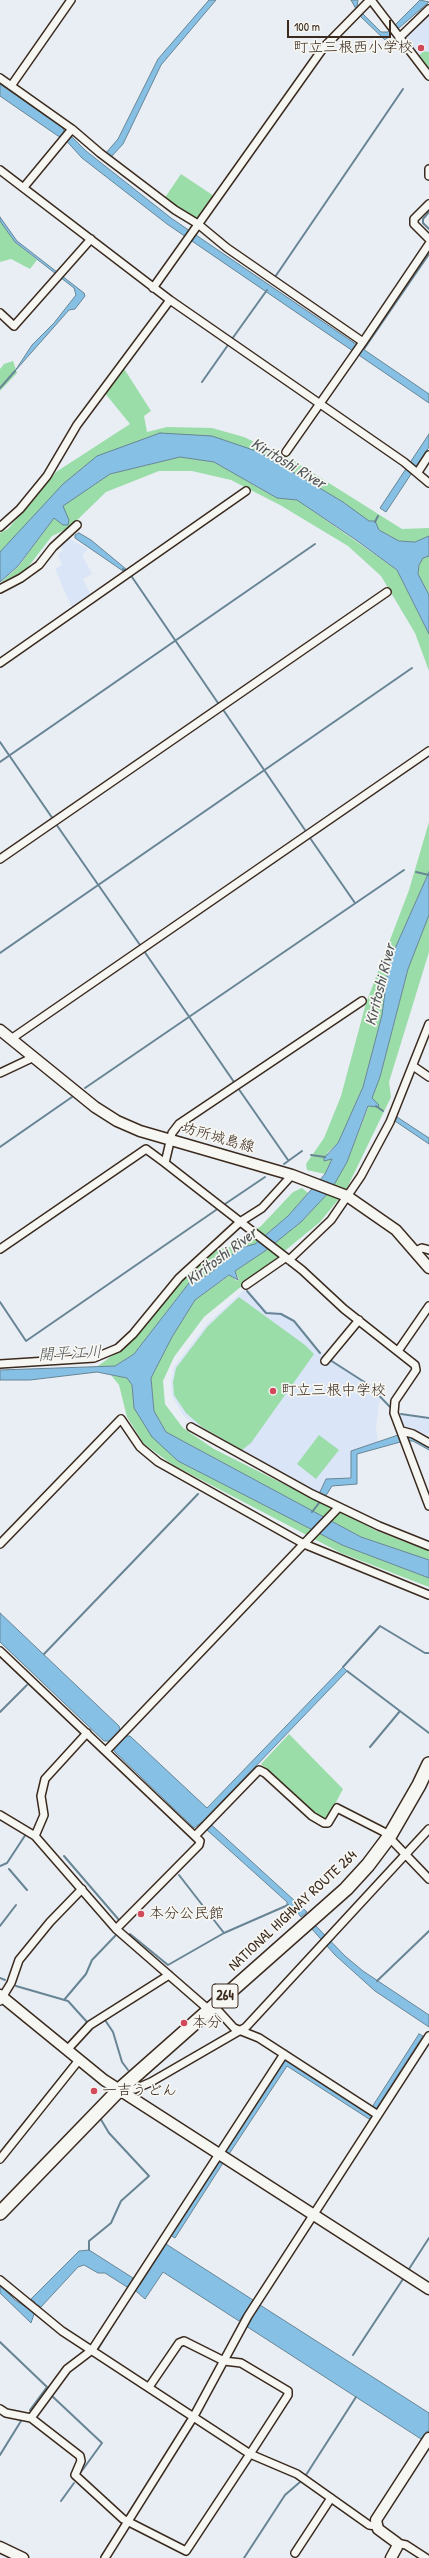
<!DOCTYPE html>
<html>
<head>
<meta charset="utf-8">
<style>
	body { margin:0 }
	#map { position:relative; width:429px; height:2558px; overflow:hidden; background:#e9eef4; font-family:"Patrick Hand",sans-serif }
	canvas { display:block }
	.scale { position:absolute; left:287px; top:20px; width:104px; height:18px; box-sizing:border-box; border:2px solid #3b2a1e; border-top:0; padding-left:5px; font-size:12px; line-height:14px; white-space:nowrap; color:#3b2a1e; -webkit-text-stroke:3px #f6f6f2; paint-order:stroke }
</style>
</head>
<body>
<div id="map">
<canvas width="429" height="2558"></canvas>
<div class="scale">100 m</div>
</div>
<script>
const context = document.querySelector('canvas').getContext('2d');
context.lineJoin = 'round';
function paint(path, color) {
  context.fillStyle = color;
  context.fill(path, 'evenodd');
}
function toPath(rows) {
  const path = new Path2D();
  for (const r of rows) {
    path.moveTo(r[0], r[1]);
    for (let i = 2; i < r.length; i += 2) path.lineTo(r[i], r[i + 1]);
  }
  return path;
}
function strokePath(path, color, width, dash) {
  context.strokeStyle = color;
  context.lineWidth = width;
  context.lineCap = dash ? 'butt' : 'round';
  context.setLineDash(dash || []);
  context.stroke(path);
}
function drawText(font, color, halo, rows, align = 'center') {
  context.font = font + ' "Patrick Hand","Klee One",sans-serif';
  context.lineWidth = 3.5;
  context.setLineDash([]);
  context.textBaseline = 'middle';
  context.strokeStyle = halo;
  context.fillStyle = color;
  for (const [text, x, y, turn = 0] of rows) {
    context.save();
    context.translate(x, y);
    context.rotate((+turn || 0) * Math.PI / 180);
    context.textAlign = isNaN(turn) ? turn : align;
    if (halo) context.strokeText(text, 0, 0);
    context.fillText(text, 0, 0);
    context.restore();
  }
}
paint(toPath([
	[429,16,429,69,406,40,407,35],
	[68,538,88,549,82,555,92,574,83,579,91,595,72,608,55,569,62,565,58,555,63,550,59,545],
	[246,1288,267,1311,281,1312,295,1321,319,1351,371,1385,380,1397,376,1427,378,1442,351,1451,351,1478,326,1479,319,1494,201,1430,183,1415,172,1396,171,1381,174,1367,207,1324],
	[399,1415,429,1418,429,1434,418,1436,404,1433]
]), '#dae5f7');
paint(toPath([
	[423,51,429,52,429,69,419,56],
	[181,174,214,196,196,220,164,199],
	[0,221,15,242,37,260,30,269,11,259,0,262],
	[13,361,17,373,0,391,0,369,4,364],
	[123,367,151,411,144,416,147,432,167,427,212,428,244,437,294,461,402,529,429,528,429,536,415,542,399,541,379,530,343,502,259,452,97,456,0,552,0,533,8,529,56,472,130,424,104,392],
	[180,457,214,462,277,498,297,500,397,570,429,634,429,671,415,633,381,576,348,546,280,505,231,480,192,471,159,471,106,492,69,528,52,536,25,571,0,583,19,566,54,517,63,525,69,520,62,506,110,474],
	[429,556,429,595,418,574,419,565,423,558],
	[429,822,429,872,389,962,382,1015,363,1087,338,1143,327,1153,332,1159,325,1174,307,1170,306,1164,324,1138,341,1096,366,1003,409,890],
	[429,915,429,952,389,1082,391,1097,346,1190,320,1222,204,1317,174,1357,163,1381,165,1404,183,1428,214,1449,379,1532,429,1551,429,1560,361,1537,166,1432,154,1411,151,1378,172,1337,195,1300,230,1275,237,1281,239,1279,235,1271,265,1251,301,1222,331,1190,347,1162,380,1077,408,969],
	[302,1188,308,1193,288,1216,255,1244,240,1248,208,1275,189,1283,134,1354,115,1366,98,1366,127,1345,195,1267,217,1250,233,1246,261,1226,293,1192],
	[239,1297,305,1345,314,1354,251,1443,242,1450,202,1427,186,1413,174,1395,173,1382,176,1368,208,1326],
	[111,1375,127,1378,132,1385,134,1408,178,1461,342,1545,429,1578,429,1587,341,1553,173,1465,144,1444,127,1417,119,1385],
	[319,1435,339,1450,316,1479,297,1464],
	[289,1734,343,1789,326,1821,312,1812,261,1764]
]), '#9bdda8');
const water = toPath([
	[209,0,216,0,161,65,123,144,111,157,106,153,118,139,158,59,209,0],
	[351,0,358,0,357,6,362,13,381,32,388,32,420,0,429,2,385,40,360,16,351,0],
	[0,84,63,128,65,134,73,138,86,151,171,218,429,394,429,403,167,224,82,158,63,137,58,136,0,96,0,84],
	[0,217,17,241,84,293,85,296,75,309,69,310,15,371,32,345,54,323,76,295,74,288,15,242,0,221,0,217],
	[160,433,212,436,259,452,343,502,369,521,375,521,379,530,399,541,415,542,429,536,429,556,423,558,419,565,418,574,429,595,429,634,397,570,356,540,297,500,277,498,214,462,180,457,110,474,63,506,69,520,68,525,63,525,54,518,18,566,0,582,0,552,63,484,97,456,160,433],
	[429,434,429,447,386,512,380,508,429,434],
	[79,533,91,540,126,569,123,571,75,538,75,535,79,533],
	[429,872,429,915,408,969,380,1077,372,1098,379,1105,378,1107,368,1106,347,1162,331,1190,301,1222,265,1251,235,1271,238,1280,229,1275,195,1300,172,1337,151,1378,154,1411,166,1432,361,1537,429,1560,429,1578,342,1545,178,1461,152,1437,134,1408,132,1385,127,1378,97,1372,30,1380,0,1380,0,1370,115,1366,134,1354,189,1283,208,1275,240,1248,255,1244,288,1216,325,1174,332,1159,324,1161,324,1158,338,1143,363,1087,382,1015,389,962,429,872],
	[397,1117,429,1138,429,1144,395,1121,397,1117],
	[404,1433,429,1445,429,1450,413,1441,404,1441,357,1454,357,1484,332,1486,325,1497,319,1494,326,1479,351,1478,351,1451,404,1433],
	[0,1613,119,1726,120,1730,126,1736,130,1736,207,1808,343,1667,347,1671,205,1819,307,1912,301,1917,294,1908,287,1908,287,1902,207,1830,208,1828,202,1822,194,1828,115,1752,109,1741,104,1741,0,1642,0,1613],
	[315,1925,345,1956,363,1971,429,2015,429,2027,375,1991,335,1955,311,1928,315,1925],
	[419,2034,423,2036,376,2109,372,2107,419,2034],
	[285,2059,372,2116,369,2119,287,2066,229,2154,225,2151,285,2059],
	[219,2161,223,2163,175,2238,173,2237,171,2235,219,2161],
	[166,2244,253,2300,248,2309,254,2313,260,2305,429,2413,429,2432,427,2431,421,2439,246,2326,252,2317,245,2313,239,2321,163,2272,145,2299,129,2285,127,2287,105,2273,98,2273,84,2265,78,2267,41,2307,38,2305,32,2312,34,2314,31,2323,0,2293,0,2285,15,2300,29,2309,35,2302,31,2299,79,2251,89,2250,133,2278,132,2280,140,2285,166,2244]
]);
paint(water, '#86c1e5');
strokePath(water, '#688595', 1);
strokePath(toPath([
	[429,212,423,219,423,223,429,229],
	[275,277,403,89],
	[232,339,267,290],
	[364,349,429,254],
	[202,382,228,345],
	[0,388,15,371],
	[375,522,378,516],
	[123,569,132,577,218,703],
	[224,711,305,830],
	[0,742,53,819],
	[0,762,315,544],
	[56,824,140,945],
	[310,838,355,903],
	[416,872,429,875],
	[144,951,234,1082],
	[0,953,412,668],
	[85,1088,404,870],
	[238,1088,288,1160],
	[376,1106,383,1111],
	[0,1147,72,1097],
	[311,1155,325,1157],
	[284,1164,302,1151],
	[225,1204,265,1177],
	[247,1291,266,1313,281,1314,294,1321,320,1353],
	[0,1302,26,1341,216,1210],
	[330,1360,369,1385,390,1407],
	[401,1414,429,1418],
	[312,1512,319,1503],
	[44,1654,198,1494],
	[343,1667,380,1626,425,1653,429,1653],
	[347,1671,429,1733],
	[0,1712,27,1685],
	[370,1747,400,1711],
	[64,1856,119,1920],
	[0,1866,7,1863,26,1834],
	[9,1869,27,1890],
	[179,1875,224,1933],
	[0,1926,16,1905],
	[130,1934,168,1965,224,1933,288,1905],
	[0,1978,5,1980],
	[377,1981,429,1931],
	[16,1986,68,2001,87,2022],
	[64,2000,86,1974,92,1960,116,1935],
	[97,2025,105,2020,113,2032,122,2062,128,2070],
	[4,2148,70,2065],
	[89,2250,89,2241,111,2223,121,2201,149,2176,109,2133,100,2118],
	[409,2269,429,2238],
	[0,2342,47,2387,30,2410],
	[98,2349,127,2302],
	[353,2355,403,2279],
	[52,2396,102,2443,81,2472],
	[0,2455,21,2421],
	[306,2475,356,2397],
	[61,2501,74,2483],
	[244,2558,285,2495,300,2482]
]), '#688595', 2);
const street = toPath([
	[371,0,429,76],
	[399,38,429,9],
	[0,78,72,129,100,153,175,210,198,224,227,248,363,342,286,452],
	[11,86,71,0],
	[429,169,429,176],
	[0,170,170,300,404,462,429,483],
	[24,187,72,129],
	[429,204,414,219,414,224,429,239],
	[153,288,324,47,370,0],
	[0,313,14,326,91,239],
	[363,342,429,244],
	[418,472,429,455],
	[0,527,20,509,47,476,77,425,170,300],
	[0,589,21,578,39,565,53,547,77,525],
	[0,663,246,491],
	[0,859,387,592],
	[362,1001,179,1124,172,1133,165,1163,302,1270,344,1309,415,1365,416,1370,395,1401,394,1413,429,1506],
	[11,1039,429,751],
	[413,1066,429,1077],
	[0,1073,34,1057],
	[0,1249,146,1149,165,1163],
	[416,1251,422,1248,429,1250],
	[289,1260,331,1220,361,1176,390,1122,429,1024],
	[246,1285,285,1258],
	[398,1351,429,1306],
	[325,1361,359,1320],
	[0,1364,94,1358,118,1348,133,1334,179,1278,240,1222,262,1208,292,1175],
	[191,1427,312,1494,379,1526,429,1546],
	[402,1431,413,1434,429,1443],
	[0,1544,121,1419,140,1447,158,1462,304,1544,429,1595],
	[0,1651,200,1841,199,1845,116,1929],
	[106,1751,339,1507],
	[0,1815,35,1836,116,1929,209,2010],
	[35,1836,44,1815,41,1796,45,1779,87,1733],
	[195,1836,259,1770,265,1773,312,1816,324,1823,328,1823,337,1808,384,1832,429,1879],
	[0,2001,11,1983,19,1960,50,1922,82,1889],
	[214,2006,234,2028,259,2038,378,2115],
	[67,2050,90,2025,169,1975],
	[121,2090,135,2089,151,2082,246,2027,429,1829],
	[0,2159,79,2060],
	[0,2280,62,2331,250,2454,297,2474,369,2525,376,2526],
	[0,2409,6,2413,31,2418,80,2456,81,2461,75,2475,123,2519,186,2551,250,2454,288,2395,288,2391,241,2363,224,2361,184,2341,179,2343,149,2387],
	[31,2418,67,2369,92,2350,284,2054],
	[397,2543,406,2545,426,2558],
	[295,2553,331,2498],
	[105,2558,194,2416,248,2316,429,2036]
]);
const secondary = toPath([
	[0,1030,95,1107,117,1121,140,1131,292,1175,347,1196,396,1230,429,1268],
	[0,1995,104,2080,429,2289],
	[0,2547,23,2558],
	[391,2558,397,2547,397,2543,378,2529,376,2520,429,2438]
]);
const highway = toPath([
	[0,2213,119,2090,346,1889,368,1865,389,1837,419,1785,429,1764]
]);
strokePath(street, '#3b2a1e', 10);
strokePath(secondary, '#3b2a1e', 13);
strokePath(highway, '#3b2a1e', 16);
strokePath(street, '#f6f6f2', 7);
strokePath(secondary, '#f6f6f2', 10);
strokePath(highway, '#f6f6f2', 13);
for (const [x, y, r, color] of [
	[421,48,4,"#d1495b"],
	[273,1391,4,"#d1495b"],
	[141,1914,4,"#d1495b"],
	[184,2023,4,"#d1495b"],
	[94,2091,4,"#d1495b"]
]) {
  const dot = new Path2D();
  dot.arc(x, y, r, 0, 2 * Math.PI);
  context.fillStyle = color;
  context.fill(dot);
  strokePath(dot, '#f6f6f2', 1.5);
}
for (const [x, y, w] of [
	[225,1996,26]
]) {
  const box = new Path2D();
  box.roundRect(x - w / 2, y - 12, w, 24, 3);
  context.fillStyle = '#f6f6f2';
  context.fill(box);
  strokePath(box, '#3b2a1e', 1);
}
drawText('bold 14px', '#3b2a1e', null, [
	["264",225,1996]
]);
drawText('15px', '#3b2a1e', '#f6f6f2', [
	["町立三根西小学校",413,48,"right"],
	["町立三根中学校",281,1391],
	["本分公民館",149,1914],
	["本分",192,2023],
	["一吉うどん",102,2091]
], 'left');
drawText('15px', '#3b2a1e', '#f6f6f2', [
	["坊所城島線",218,1138,16],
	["NATIONAL HIGHWAY ROUTE 264",293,1911,-43]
]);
drawText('italic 16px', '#52575a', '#f6f6f2', [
	["Kiritoshi River",288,464,31],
	["Kiritoshi River",381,985,-76],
	["Kiritoshi River",222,1257,-37],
	["開平江川",70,1354,-3]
]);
</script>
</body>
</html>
